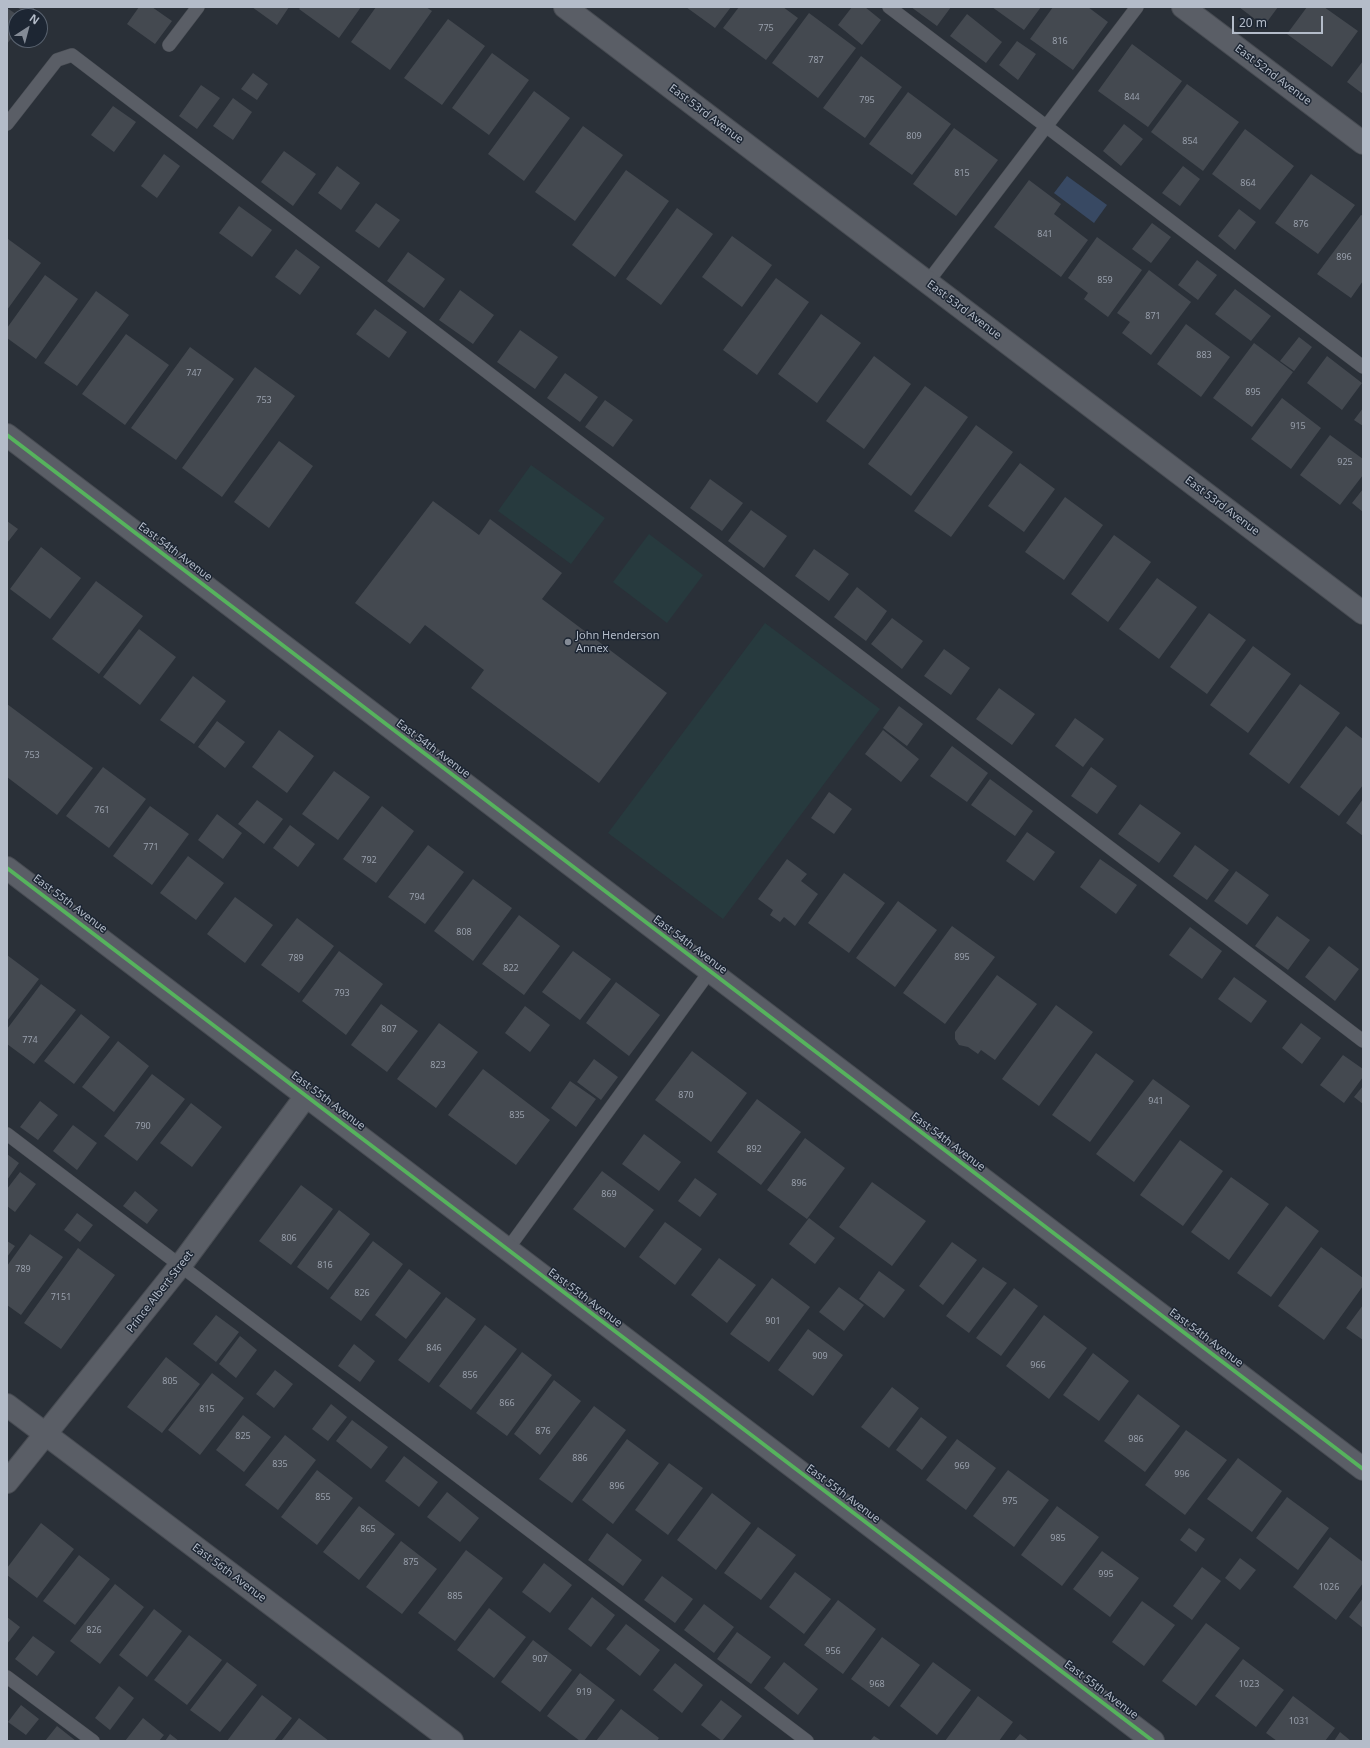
<!DOCTYPE html>
<html>
<head>
<meta charset="utf-8">
<style>
	body { margin:0 }
	#map { position:relative; width:1370px; height:1748px; overflow:hidden; background:#2a3038; font-family:"Noto Sans",sans-serif }
	canvas { display:block }
	.frame { position:absolute; inset:0; border:8px solid #b4bcc9; pointer-events:none }
	.north { position:absolute; left:8px; top:8px; width:40px; height:40px; box-sizing:border-box; background:#1d2633; border:1px solid #59626f; border-radius:50%; rotate:36deg; font-size:11px; font-weight:700; line-height:16px; text-align:center; color:#b4bcc9 }
	.north::after { content:''; display:block; margin:auto; width:14px; height:18px; background:#848b96; clip-path:polygon(50% 0,100% 100%,50% 72%,0 100%) }
	.scale { position:absolute; left:1232px; top:16px; width:91px; height:18px; box-sizing:border-box; border:2px solid #b4bcc9; border-top:0; padding-left:5px; font-size:12px; line-height:14px; white-space:nowrap; color:#b4bcc9; -webkit-text-stroke:3px #1d2633; paint-order:stroke }
</style>
</head>
<body>
<div id="map">
<canvas width="1370" height="1748"></canvas>
<div class="frame"></div>
<div class="north">N</div>
<div class="scale">20 m</div>
</div>
<script>
const context = document.querySelector('canvas').getContext('2d');
context.lineJoin = 'round';
function paint(path, color) {
  context.fillStyle = color;
  context.fill(path, 'evenodd');
}
function toPath(rows) {
  const path = new Path2D();
  for (const r of rows) {
    path.moveTo(r[0], r[1]);
    for (let i = 2; i < r.length; i += 2) path.lineTo(r[i], r[i + 1]);
  }
  return path;
}
function strokePath(path, color, width, dash) {
  context.strokeStyle = color;
  context.lineWidth = width;
  context.lineCap = dash ? 'butt' : 'round';
  context.setLineDash(dash || []);
  context.stroke(path);
}
function drawText(font, color, halo, rows, align = 'center') {
  context.font = font + ' "Noto Sans",sans-serif';
  context.lineWidth = 3;
  context.setLineDash([]);
  context.textBaseline = 'middle';
  context.strokeStyle = halo;
  context.fillStyle = color;
  for (const [text, x, y, turn = 0] of rows) {
    context.save();
    context.translate(x, y);
    context.rotate((+turn || 0) * Math.PI / 180);
    context.textAlign = isNaN(turn) ? turn : align;
    if (halo) context.strokeText(text, 0, 0);
    context.fillText(text, 0, 0);
    context.restore();
  }
}
paint(toPath([
	[531,465,605,518,571,564,498,511],
	[649,534,703,575,667,623,613,582],
	[765,623,880,709,723,919,608,833]
]), '#273a3e');
paint(toPath([
	[1067,176,1107,205,1094,223,1054,193]
]), '#384963');
paint(toPath([
	[17,7,35,7,29,16],
	[139,7,152,7,172,21,155,44,127,24],
	[252,7,289,7,277,25],
	[301,7,361,7,339,38,299,9],
	[376,7,426,7,432,11,390,70,351,42],
	[686,7,731,7,715,28],
	[739,7,783,7,798,18,766,60,723,28],
	[852,7,865,7,881,20,862,45,838,25],
	[911,7,951,7,937,26],
	[992,7,1041,7,1024,30],
	[1053,7,1088,7,1108,22,1073,70,1030,39],
	[1239,7,1278,7,1264,26],
	[1307,7,1324,7,1358,31,1332,67,1287,34],
	[7,8,19,16,16,16,16,32,7,44],
	[809,13,856,48,818,98,772,63],
	[967,14,1002,42,986,63,950,36],
	[448,19,485,46,442,105,404,78],
	[1017,41,1036,54,1018,80,999,65],
	[1132,44,1182,81,1148,127,1098,91],
	[492,53,529,80,489,135,452,108],
	[861,56,902,87,865,138,823,108],
	[1363,61,1363,94,1347,82],
	[253,73,268,84,257,100,241,89],
	[1187,84,1239,122,1203,171,1151,132],
	[201,85,220,98,197,129,179,116],
	[534,91,570,118,524,181,488,154],
	[908,92,951,124,912,175,869,144],
	[233,98,252,112,233,140,213,126],
	[113,106,136,122,114,152,91,135],
	[1124,124,1143,139,1121,166,1103,151],
	[583,126,623,155,575,221,535,192],
	[954,128,998,160,956,216,913,184],
	[1245,129,1294,166,1260,210,1212,174],
	[284,151,316,174,293,206,261,182],
	[164,154,180,166,157,198,141,186],
	[337,166,360,183,341,210,318,193],
	[1183,166,1200,179,1180,206,1162,193],
	[626,170,669,201,615,277,572,245],
	[1311,174,1355,205,1318,254,1275,223],
	[1029,180,1061,204,1054,214,1088,240,1061,277,994,227],
	[376,203,400,220,379,248,355,231],
	[239,206,272,230,252,257,219,233],
	[677,208,713,234,661,305,626,279],
	[1239,209,1256,222,1235,250,1218,236],
	[1361,215,1363,216,1363,281,1351,298,1317,274],
	[1152,223,1171,237,1151,263,1132,249],
	[732,236,772,265,742,307,702,277],
	[1097,237,1142,270,1108,317,1084,299,1088,293,1068,278],
	[8,239,41,263,7,310,7,240],
	[296,249,320,267,300,295,275,277],
	[408,252,445,279,424,308,387,281],
	[1197,260,1217,275,1198,300,1178,285],
	[1149,270,1191,302,1151,355,1122,333,1130,322,1117,313],
	[45,275,78,299,36,359,7,338,7,328],
	[776,278,809,302,757,375,723,350],
	[1235,289,1271,316,1251,341,1215,314],
	[460,290,494,315,473,344,439,320],
	[96,291,129,315,77,386,44,363],
	[375,309,407,332,389,358,356,334],
	[821,314,861,343,817,403,778,374],
	[1186,324,1230,357,1201,397,1157,364],
	[520,330,558,357,535,389,497,362],
	[126,334,169,365,125,425,82,394],
	[1299,337,1312,347,1294,371,1280,361],
	[1254,343,1293,372,1252,427,1213,398],
	[190,347,234,379,176,460,131,428],
	[874,356,911,384,864,449,826,421],
	[1327,356,1362,383,1342,410,1307,383],
	[255,367,295,396,222,497,182,468],
	[565,373,598,397,580,422,547,398],
	[925,386,968,417,911,496,868,464],
	[1282,398,1321,428,1291,469,1251,439],
	[605,400,633,420,613,447,585,427],
	[1363,408,1363,426,1354,420],
	[976,425,1013,452,951,537,914,511],
	[1330,435,1363,459,1363,475,1340,505,1300,475],
	[279,441,313,466,269,528,234,502],
	[1020,463,1055,489,1024,532,988,506],
	[710,479,743,503,722,531,690,508],
	[1363,489,1363,512,1352,503],
	[1065,497,1103,525,1064,580,1025,552],
	[433,501,479,535,490,519,562,573,542,599,667,693,599,783,471,688,484,670,425,625,410,644,355,603],
	[751,510,787,536,764,568,728,541],
	[7,521,18,529,7,543],
	[1114,535,1151,562,1108,622,1071,594],
	[41,547,81,578,50,619,10,589],
	[814,549,849,574,829,601,795,576],
	[1157,578,1197,607,1159,659,1119,629],
	[96,581,143,616,99,674,52,639],
	[857,587,887,611,866,641,834,617],
	[1209,613,1246,640,1207,694,1170,667],
	[892,618,923,641,902,669,871,644],
	[139,629,176,657,140,705,103,677],
	[1253,646,1291,674,1248,733,1210,705],
	[944,649,970,668,951,695,924,676],
	[193,676,226,701,194,744,160,720],
	[1300,684,1340,713,1289,784,1249,754],
	[999,688,1035,714,1012,745,976,719],
	[7,704,93,768,57,815,7,777],
	[899,706,923,724,907,746,883,728],
	[1075,718,1104,739,1083,767,1055,746],
	[217,721,245,742,225,768,198,747],
	[1346,726,1363,739,1363,785,1339,816,1300,787],
	[279,730,314,756,287,793,252,767],
	[883,730,919,759,901,782,865,754],
	[952,746,988,773,967,802,930,776],
	[103,767,146,799,109,848,66,816],
	[1091,767,1117,786,1097,814,1071,796],
	[334,771,370,797,338,840,302,814],
	[990,779,1033,811,1015,836,971,805],
	[829,792,852,809,834,834,811,818],
	[1363,799,1363,836,1346,823],
	[257,800,283,819,264,844,238,824],
	[1140,804,1181,833,1159,863,1118,834],
	[150,806,189,834,152,885,113,856],
	[382,806,414,831,376,883,343,859],
	[217,814,242,833,223,859,198,840],
	[290,825,315,844,298,867,273,848],
	[1027,832,1055,852,1034,881,1006,861],
	[428,845,464,872,425,924,388,897],
	[1195,845,1229,870,1207,900,1173,876],
	[188,856,224,883,196,920,160,893],
	[787,859,807,874,801,881,818,894,795,926,784,917,780,922,770,915,773,910,758,899],
	[1100,859,1137,885,1116,914,1080,887],
	[1236,871,1269,895,1247,925,1214,901],
	[844,873,885,903,849,953,808,923],
	[473,879,512,908,473,961,434,931],
	[235,897,273,925,245,963,207,934],
	[898,901,937,930,895,987,856,958],
	[519,915,560,946,524,995,482,964],
	[1277,916,1310,940,1288,970,1255,946],
	[297,918,334,946,299,993,261,965],
	[952,926,995,957,945,1024,903,993],
	[1190,927,1222,951,1202,979,1169,955],
	[1329,946,1359,969,1335,1001,1305,977],
	[339,951,383,984,346,1035,302,1001],
	[573,951,611,979,580,1020,542,992],
	[7,955,39,979,7,1021],
	[997,975,1037,1004,995,1060,981,1050,978,1054,968,1047,959,1045,955,1039,955,1032],
	[1234,977,1267,1001,1251,1023,1218,999],
	[616,982,660,1015,629,1056,586,1023],
	[41,984,76,1010,34,1064,7,1044,7,1029],
	[381,1004,418,1031,387,1072,351,1045],
	[1056,1005,1093,1032,1039,1106,1002,1079],
	[525,1006,550,1025,530,1052,505,1033],
	[81,1014,110,1037,74,1084,44,1061],
	[439,1023,478,1052,436,1108,397,1079],
	[1301,1023,1321,1038,1302,1064,1282,1048],
	[118,1041,149,1066,114,1112,82,1087],
	[692,1051,747,1093,711,1142,655,1100],
	[1096,1053,1134,1081,1090,1142,1052,1115],
	[1343,1055,1363,1069,1363,1077,1344,1103,1320,1085],
	[594,1059,618,1077,601,1100,577,1082],
	[483,1069,550,1120,516,1165,448,1115],
	[152,1074,185,1099,137,1161,104,1136],
	[1153,1079,1190,1106,1134,1182,1096,1154],
	[570,1081,596,1099,576,1127,551,1108],
	[1363,1086,1363,1104,1354,1097],
	[757,1099,801,1132,761,1185,717,1152],
	[40,1101,58,1115,38,1140,20,1127],
	[191,1103,222,1127,192,1167,160,1143],
	[73,1125,97,1143,77,1170,53,1151],
	[644,1134,681,1162,659,1191,622,1164],
	[805,1138,845,1168,807,1219,767,1190],
	[1180,1140,1223,1171,1183,1226,1140,1195],
	[7,1154,19,1163,7,1180],
	[602,1171,654,1210,625,1248,573,1209],
	[20,1172,36,1184,15,1212,7,1206,7,1189],
	[1231,1177,1269,1204,1229,1260,1191,1232],
	[695,1178,717,1194,700,1217,678,1201],
	[872,1182,926,1221,892,1266,839,1227],
	[301,1185,333,1209,291,1265,259,1241],
	[135,1191,158,1210,147,1224,123,1206],
	[1286,1206,1319,1231,1271,1297,1237,1273],
	[339,1210,370,1234,328,1290,297,1267],
	[77,1213,93,1225,80,1242,64,1230],
	[809,1218,835,1238,815,1264,789,1244],
	[665,1222,702,1249,675,1285,639,1257],
	[30,1234,63,1257,21,1315,7,1305,7,1266],
	[7,1241,15,1246,7,1257],
	[373,1241,403,1264,361,1321,330,1298],
	[952,1242,977,1260,943,1305,919,1286],
	[1321,1247,1363,1278,1363,1286,1324,1340,1278,1306],
	[78,1248,115,1275,61,1349,24,1323],
	[719,1258,756,1285,727,1323,691,1295],
	[983,1267,1007,1283,969,1333,946,1316],
	[409,1269,441,1293,406,1339,375,1315],
	[879,1271,905,1290,884,1318,859,1299],
	[772,1278,810,1307,769,1362,730,1334],
	[839,1287,864,1305,844,1331,819,1312],
	[1014,1288,1038,1306,1001,1356,976,1338],
	[446,1297,476,1319,429,1383,398,1360],
	[1363,1305,1363,1340,1346,1328],
	[216,1315,239,1332,216,1362,193,1344],
	[1044,1315,1087,1348,1049,1399,1006,1366],
	[485,1325,517,1349,471,1410,439,1386],
	[808,1329,843,1355,813,1396,778,1370],
	[240,1336,257,1350,236,1378,219,1364],
	[354,1344,375,1361,360,1382,338,1366],
	[522,1352,552,1375,507,1436,476,1413],
	[1093,1353,1129,1381,1099,1421,1063,1395],
	[166,1357,200,1384,162,1433,127,1407],
	[275,1370,293,1384,274,1408,256,1394],
	[212,1373,244,1398,200,1455,168,1430],
	[554,1380,581,1401,540,1455,514,1434],
	[892,1387,919,1408,889,1448,861,1427],
	[1138,1394,1180,1426,1145,1472,1104,1441],
	[331,1404,347,1417,328,1441,312,1429],
	[594,1406,626,1430,572,1503,539,1479],
	[243,1415,271,1437,244,1472,216,1450],
	[921,1417,947,1437,922,1470,896,1450],
	[352,1420,388,1447,371,1469,336,1441],
	[1186,1430,1227,1460,1185,1515,1145,1485],
	[285,1435,316,1460,278,1510,245,1485],
	[627,1439,659,1463,613,1524,582,1500],
	[957,1439,996,1468,966,1510,926,1480],
	[404,1456,438,1482,419,1507,385,1481],
	[1238,1458,1282,1491,1252,1532,1207,1499],
	[669,1463,703,1488,668,1535,635,1510],
	[317,1470,353,1498,317,1545,281,1517],
	[1008,1470,1049,1500,1014,1547,973,1516],
	[447,1492,479,1518,460,1542,427,1517],
	[712,1493,751,1523,716,1570,677,1540],
	[1287,1497,1329,1528,1298,1570,1256,1538],
	[359,1506,395,1534,359,1580,323,1552],
	[1057,1506,1099,1537,1062,1586,1021,1555],
	[41,1523,74,1549,37,1598,7,1575,7,1568],
	[758,1527,796,1555,761,1600,724,1573],
	[1189,1528,1205,1539,1196,1552,1180,1540],
	[607,1533,642,1560,623,1586,588,1560],
	[1330,1537,1363,1562,1363,1583,1336,1620,1293,1587],
	[401,1541,437,1569,402,1614,366,1587],
	[466,1550,503,1578,455,1641,418,1613],
	[1102,1551,1139,1578,1110,1617,1073,1589],
	[79,1555,110,1579,75,1625,43,1601],
	[1240,1558,1256,1570,1240,1590,1225,1578],
	[544,1563,572,1585,550,1613,522,1592],
	[1202,1567,1221,1581,1192,1620,1173,1606],
	[795,1572,831,1599,804,1634,769,1607],
	[662,1576,693,1599,675,1623,644,1600],
	[115,1584,144,1607,100,1664,70,1641],
	[592,1597,615,1615,591,1647,568,1629],
	[1363,1598,1363,1628,1349,1617],
	[838,1600,876,1629,843,1674,804,1645],
	[1142,1601,1175,1625,1144,1666,1112,1642],
	[704,1604,734,1627,714,1653,684,1630],
	[489,1608,526,1637,494,1678,457,1650],
	[154,1609,182,1631,147,1677,119,1655],
	[7,1617,20,1627,7,1644],
	[1206,1623,1240,1648,1196,1706,1162,1681],
	[626,1624,660,1650,640,1676,606,1649],
	[737,1632,771,1657,751,1684,717,1659],
	[189,1635,222,1660,187,1705,154,1680],
	[33,1636,55,1652,37,1676,15,1659],
	[882,1637,920,1665,889,1707,851,1679],
	[533,1640,572,1670,540,1712,501,1682],
	[1243,1659,1284,1690,1256,1727,1215,1696],
	[227,1662,257,1685,220,1732,190,1710],
	[784,1662,818,1689,798,1715,764,1688],
	[933,1662,971,1690,937,1735,900,1706],
	[675,1663,703,1685,682,1713,653,1690],
	[580,1673,615,1700,584,1741,580,1741,547,1716],
	[119,1686,134,1698,110,1730,95,1718],
	[262,1695,292,1718,274,1741,227,1741],
	[978,1696,1013,1722,999,1741,945,1741],
	[1293,1696,1335,1728,1325,1741,1277,1741,1266,1733],
	[721,1700,742,1716,722,1741,701,1725],
	[21,1705,39,1719,26,1735,8,1722],
	[621,1709,659,1738,657,1741,596,1741],
	[143,1718,164,1735,159,1741,125,1741],
	[299,1718,329,1741,281,1741],
	[57,1726,76,1741,45,1741],
	[1340,1732,1351,1741,1334,1741],
	[170,1734,179,1741,165,1741],
	[1020,1734,1029,1741,1014,1741],
	[874,1736,882,1741,870,1741]
]), '#444950');
const service = toPath([
	[889,7,1363,367],
	[169,45,198,7],
	[7,124,57,60,72,55,1363,1041],
	[927,283,1137,7],
	[7,1134,807,1741],
	[507,1250,710,971],
	[7,1677,93,1741]
]);
const minor = toPath([
	[565,7,1363,613],
	[1183,7,1363,143],
	[7,435,1363,1469],
	[7,868,1153,1741],
	[7,1405,452,1741],
	[7,1482,180,1266,306,1096]
]);
strokePath(service, '#484c53', 14);
strokePath(minor, '#484c53', 24);
strokePath(service, '#5a5e66', 13);
strokePath(minor, '#5a5e66', 22);
strokePath(toPath([
	[7,435,1363,1469],
	[7,868,1153,1741]
]), '#56b35d', 4);
for (const [x, y, r, color] of [
	[568,642,4,"#848b96"]
]) {
  const dot = new Path2D();
  dot.arc(x, y, r, 0, 2 * Math.PI);
  context.fillStyle = color;
  context.fill(dot);
  strokePath(dot, '#1d2633', 1.5);
}
drawText('9px', '#989fab', null, [
	["775",766,28],
	["816",1060,41],
	["787",816,60],
	["844",1132,97],
	["795",867,100],
	["809",914,136],
	["854",1190,141],
	["815",962,173],
	["864",1248,183],
	["876",1301,224],
	["841",1045,234],
	["896",1344,257],
	["859",1105,280],
	["871",1153,316],
	["883",1204,355],
	["747",194,373],
	["895",1253,392],
	["753",264,400],
	["915",1298,426],
	["925",1345,462],
	["753",32,755],
	["761",102,810],
	["771",151,847],
	["792",369,860],
	["794",417,897],
	["808",464,932],
	["895",962,957],
	["789",296,958],
	["822",511,968],
	["793",342,993],
	["807",389,1029],
	["774",30,1040],
	["823",438,1065],
	["870",686,1095],
	["941",1156,1101],
	["835",517,1115],
	["790",143,1126],
	["892",754,1149],
	["896",799,1183],
	["869",609,1194],
	["806",289,1238],
	["816",325,1265],
	["789",23,1269],
	["826",362,1293],
	["7151",61,1297],
	["901",773,1321],
	["846",434,1348],
	["909",820,1356],
	["966",1038,1365],
	["856",470,1375],
	["805",170,1381],
	["866",507,1403],
	["815",207,1409],
	["876",543,1431],
	["825",243,1436],
	["986",1136,1439],
	["886",580,1458],
	["835",280,1464],
	["969",962,1466],
	["996",1182,1474],
	["896",617,1486],
	["855",323,1497],
	["975",1010,1501],
	["865",368,1529],
	["985",1058,1538],
	["875",411,1562],
	["995",1106,1574],
	["1026",1329,1587],
	["885",455,1596],
	["826",94,1630],
	["956",833,1651],
	["907",540,1659],
	["968",877,1684],
	["1023",1249,1684],
	["919",584,1692],
	["1031",1299,1721]
]);
drawText('11px', '#b4bcc9', '#1d2633', [
	["East 52nd Avenue",1273,75,37],
	["East 53rd Avenue",706,114,37],
	["East 53rd Avenue",964,310,37],
	["East 53rd Avenue",1222,506,37],
	["East 54th Avenue",175,552,37],
	["East 54th Avenue",433,749,37],
	["East 55th Avenue",70,904,37],
	["East 54th Avenue",690,945,37],
	["East 55th Avenue",328,1101,37],
	["East 54th Avenue",948,1142,37],
	["Prince Albert Street",160,1292,-52],
	["East 55th Avenue",585,1298,37],
	["East 54th Avenue",1206,1338,37],
	["East 55th Avenue",843,1494,37],
	["East 56th Avenue",229,1573,37],
	["East 55th Avenue",1101,1690,37]
]);
drawText('11px', '#b4bcc9', '#1d2633', [
	["John Henderson",576,636],
	["Annex",576,649]
], 'left');
</script>
</body>
</html>
